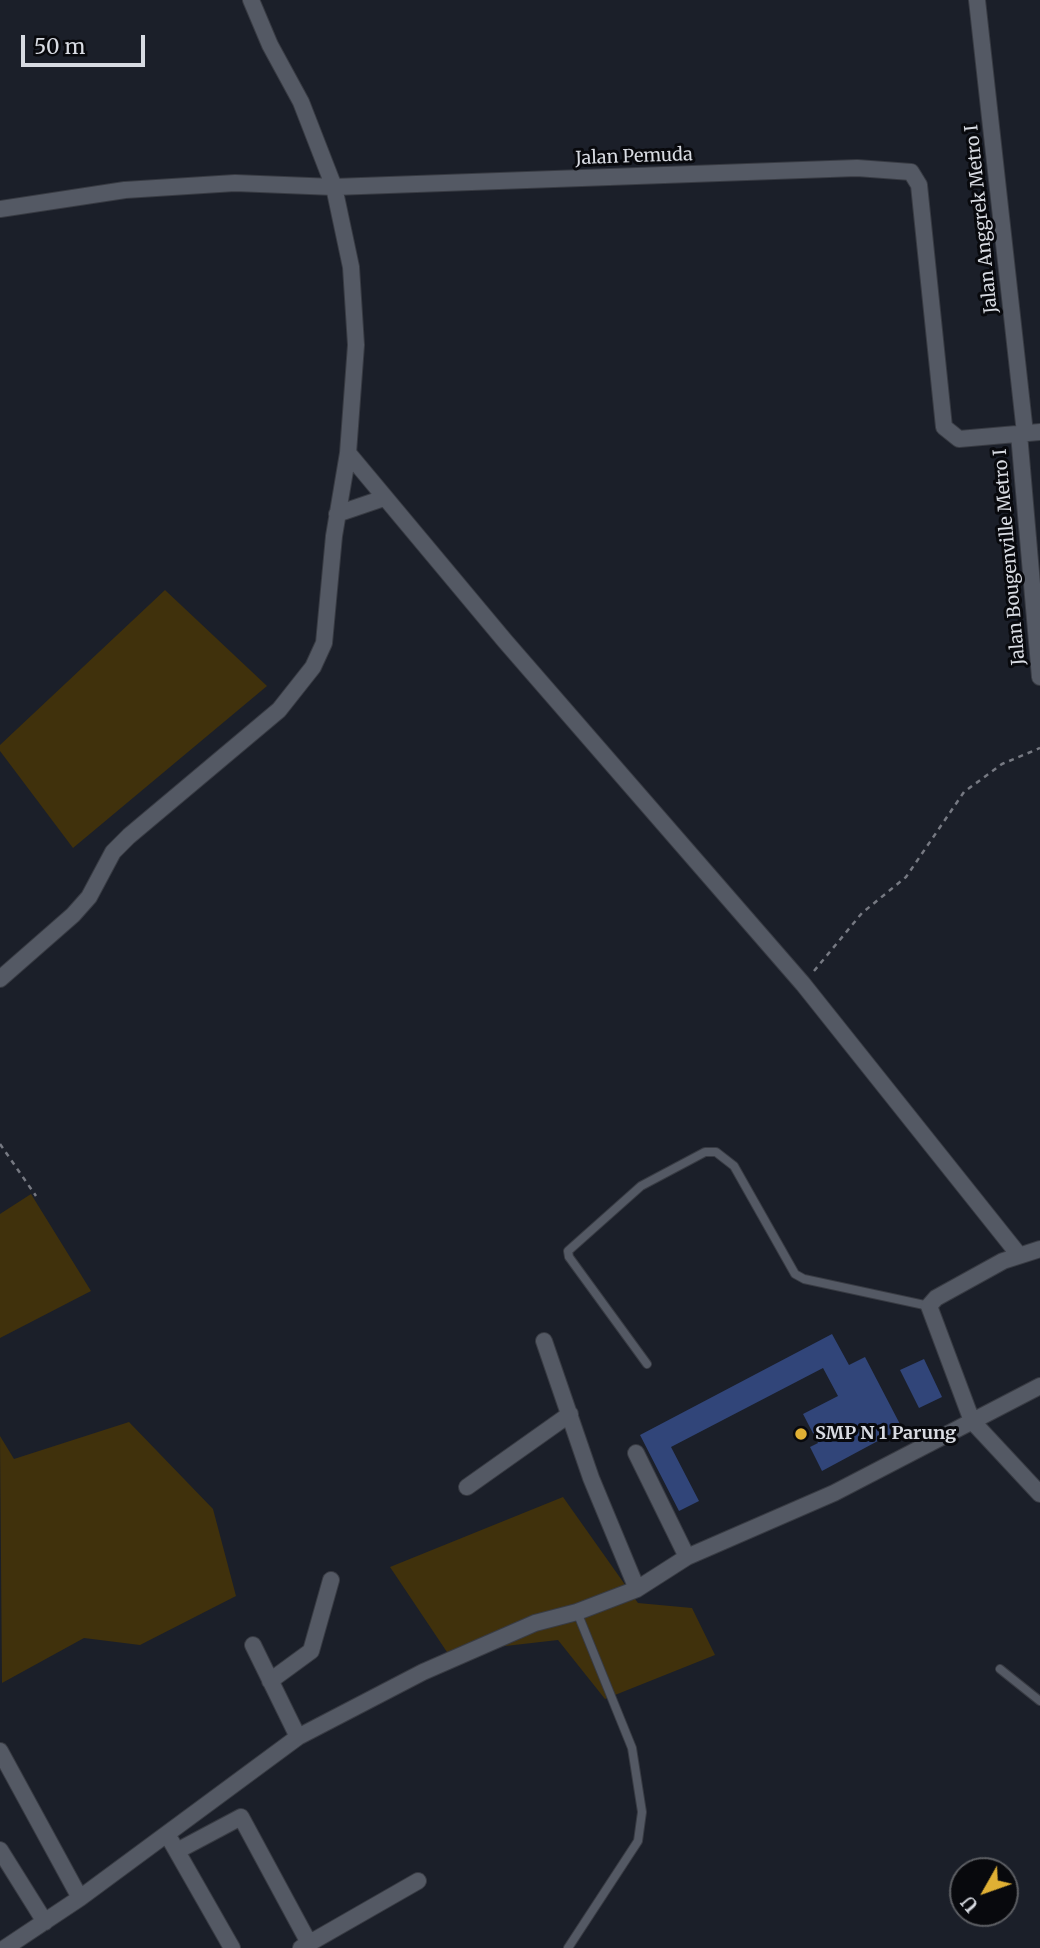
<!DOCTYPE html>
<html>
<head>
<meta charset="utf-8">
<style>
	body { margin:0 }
	#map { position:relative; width:1040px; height:1948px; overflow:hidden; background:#1b1f29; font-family:Merriweather,serif }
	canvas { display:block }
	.north { position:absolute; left:949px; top:1857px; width:70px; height:70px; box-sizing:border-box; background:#08090d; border:2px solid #5b5d62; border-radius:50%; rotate:230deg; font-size:19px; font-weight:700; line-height:28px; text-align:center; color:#d8dbe2 }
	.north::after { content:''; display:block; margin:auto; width:24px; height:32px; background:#e0b034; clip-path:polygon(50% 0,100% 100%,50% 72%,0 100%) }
	.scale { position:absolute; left:21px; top:35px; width:124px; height:32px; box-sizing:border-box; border:4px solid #d8dbe2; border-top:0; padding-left:9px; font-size:21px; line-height:24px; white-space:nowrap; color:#d8dbe2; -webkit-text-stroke:5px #08090d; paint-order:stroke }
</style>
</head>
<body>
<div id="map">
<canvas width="1040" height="1948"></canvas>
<div class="north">U</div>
<div class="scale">50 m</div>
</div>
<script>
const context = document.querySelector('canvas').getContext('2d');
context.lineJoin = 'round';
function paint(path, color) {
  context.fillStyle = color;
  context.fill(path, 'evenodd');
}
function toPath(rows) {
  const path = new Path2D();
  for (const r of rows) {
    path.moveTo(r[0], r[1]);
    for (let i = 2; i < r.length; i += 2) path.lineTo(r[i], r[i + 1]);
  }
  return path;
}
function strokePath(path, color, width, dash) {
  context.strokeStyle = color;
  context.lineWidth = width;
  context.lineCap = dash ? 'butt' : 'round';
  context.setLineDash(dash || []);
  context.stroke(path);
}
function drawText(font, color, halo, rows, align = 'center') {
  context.font = font + ' Merriweather,serif';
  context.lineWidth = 6;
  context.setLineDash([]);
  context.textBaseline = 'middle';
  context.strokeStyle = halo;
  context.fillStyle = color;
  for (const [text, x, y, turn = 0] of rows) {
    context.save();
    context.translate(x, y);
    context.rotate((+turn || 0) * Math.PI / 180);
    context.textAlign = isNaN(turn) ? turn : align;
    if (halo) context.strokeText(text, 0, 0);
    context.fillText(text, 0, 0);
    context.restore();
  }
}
paint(toPath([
	[165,590,267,686,73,848,0,751,0,745],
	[31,1194,91,1291,0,1338,0,1214],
	[129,1422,213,1509,236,1596,140,1645,84,1638,2,1683,0,1436,14,1459],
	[563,1497,638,1603,692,1608,715,1655,605,1699,558,1640,488,1648,455,1664,390,1567]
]), '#40310c');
paint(toPath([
	[832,1334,849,1365,865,1357,902,1428,822,1471,810,1447,818,1443,803,1414,838,1396,823,1368,671,1447,699,1501,679,1511,640,1435],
	[924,1359,942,1397,919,1408,900,1370]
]), '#314579');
const lane = toPath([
	[647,1364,569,1257,568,1251,641,1186,705,1152,716,1152,734,1166,795,1274,804,1279,929,1306],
	[1000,1669,1040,1701],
	[568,1948,638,1841,642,1812,632,1748,577,1612]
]);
const street = toPath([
	[977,0,1025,433],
	[0,209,125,190,235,183,334,187,857,168,911,172,919,185,944,427,959,439,1040,432],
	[1019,434,1040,677],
	[348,453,505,641,803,984,1019,1255],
	[337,514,384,498],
	[0,979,73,915,89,897,113,852,129,836,279,710,313,667,324,643,334,536,348,453,356,345,351,267,334,187,301,102,270,45,251,0],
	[1040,1249,1003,1261,936,1298,929,1306,972,1421,1040,1494],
	[544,1341,591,1478,637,1589],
	[636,1453,687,1557],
	[467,1487,570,1414],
	[253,1645,298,1737],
	[270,1681,311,1651,331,1580],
	[0,1751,80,1898],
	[171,1841,232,1948],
	[0,1850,45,1922],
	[177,1851,241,1817,309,1943],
	[5,1948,80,1898,298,1737,423,1672,535,1623,577,1612,637,1589,687,1557,834,1493,1040,1386],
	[301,1948,418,1881]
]);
strokePath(lane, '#383b43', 10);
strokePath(street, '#383b43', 18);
strokePath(toPath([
	[814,971,862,913,906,877,964,792,1002,764,1040,748],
	[0,1144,36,1196]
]), '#767982', 2.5, [5, 5]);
strokePath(lane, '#545964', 8);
strokePath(street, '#545964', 16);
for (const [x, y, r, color] of [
	[801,1434,7,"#e0b034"]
]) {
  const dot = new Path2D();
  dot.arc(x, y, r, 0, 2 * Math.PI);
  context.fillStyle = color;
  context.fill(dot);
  strokePath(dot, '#08090d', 2.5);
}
drawText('18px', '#d8dbe2', '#08090d', [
	["Jalan Pemuda",634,157,-2],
	["Jalan Anggrek Metro I",982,219,-96],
	["Jalan Bougenville Metro I",1010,557,-95]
]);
drawText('bold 18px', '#d8dbe2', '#08090d', [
	["SMP N 1 Parung",815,1434]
], 'left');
</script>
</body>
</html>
